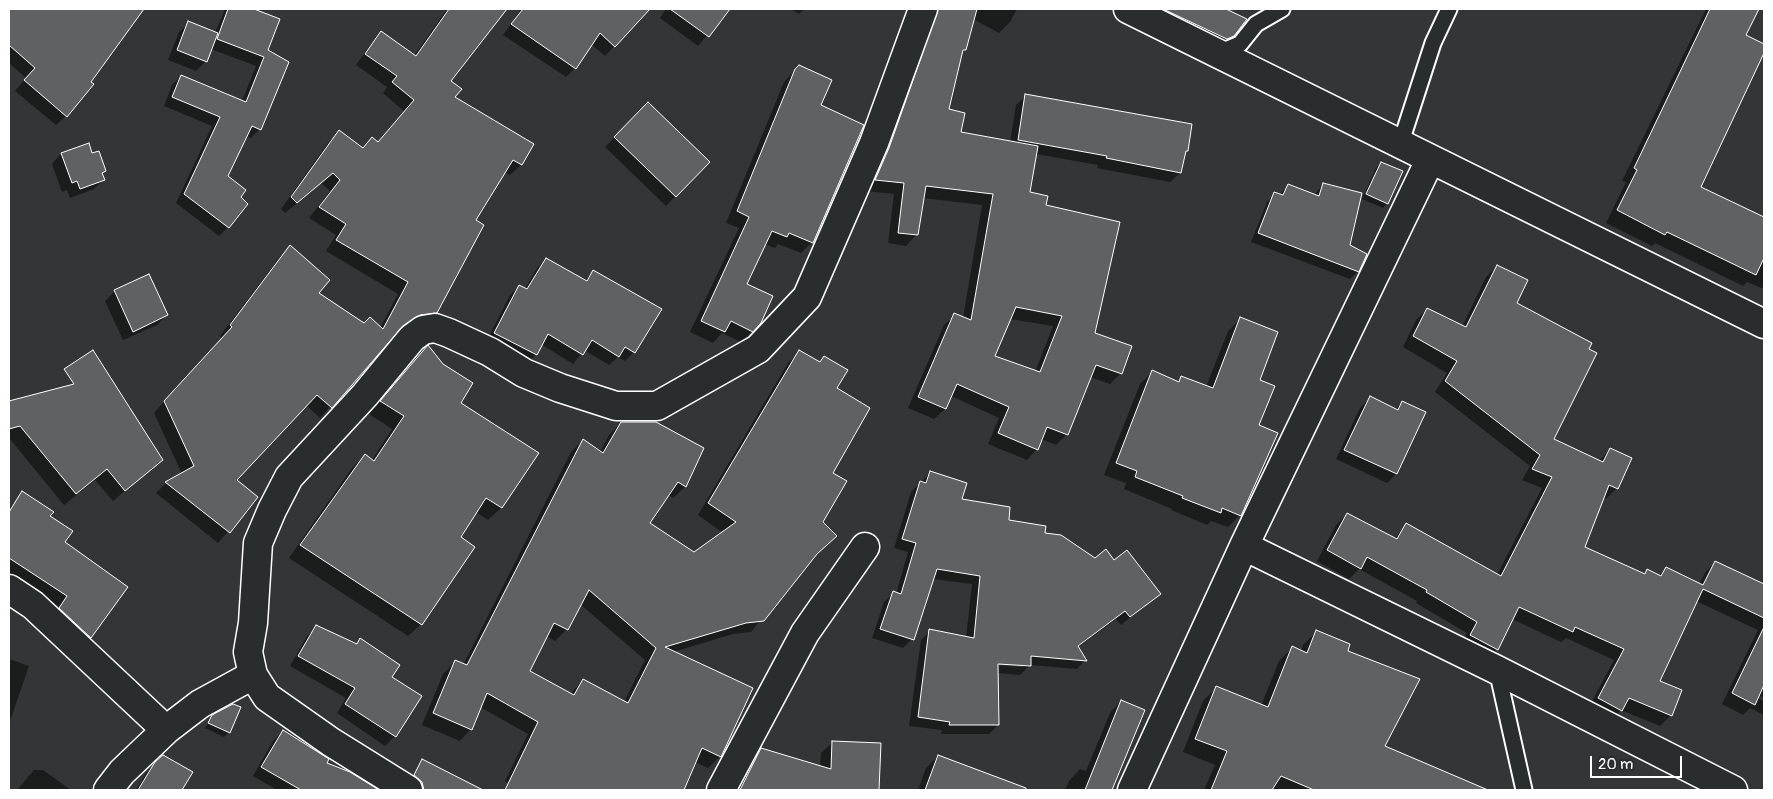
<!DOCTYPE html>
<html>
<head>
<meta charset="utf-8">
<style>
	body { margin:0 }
	#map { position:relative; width:1773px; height:799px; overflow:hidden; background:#333536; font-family:Pangolin,sans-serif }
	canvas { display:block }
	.frame { position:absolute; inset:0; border:10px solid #fff; pointer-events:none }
	.scale { position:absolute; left:1590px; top:756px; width:92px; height:22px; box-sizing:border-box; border:2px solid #fff; border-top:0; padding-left:6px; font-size:15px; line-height:18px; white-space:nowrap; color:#fff; -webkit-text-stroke:4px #2a2d2e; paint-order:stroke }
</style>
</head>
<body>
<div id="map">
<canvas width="1773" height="799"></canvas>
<div class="frame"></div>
<div class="scale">20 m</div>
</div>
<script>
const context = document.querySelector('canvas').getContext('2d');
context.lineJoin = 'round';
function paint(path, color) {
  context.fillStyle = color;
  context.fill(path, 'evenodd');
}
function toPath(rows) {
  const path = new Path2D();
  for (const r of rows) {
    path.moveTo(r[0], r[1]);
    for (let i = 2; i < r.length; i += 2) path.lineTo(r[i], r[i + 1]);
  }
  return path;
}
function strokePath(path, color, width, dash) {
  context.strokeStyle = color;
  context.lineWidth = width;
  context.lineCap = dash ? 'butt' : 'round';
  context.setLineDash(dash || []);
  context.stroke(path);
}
paint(toPath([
	[9,9,134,9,140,13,66,116,56,125,15,91,26,78,9,63],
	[225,9,250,9,278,19,266,51,260,129,251,138,246,136,226,177,239,197,228,227,219,236,176,203,212,126,164,106,172,85,181,76,242,101,256,66,211,49,206,61,196,71,168,60,179,32,189,23,215,33],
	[447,9,493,9,501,15,450,81,453,97,532,145,521,165,510,175,504,172,475,221,436,312,425,323,408,325,394,334,320,418,306,405,235,481,257,498,218,543,156,493,166,483,182,474,154,413,222,338,220,336,279,258,290,247,317,294,364,324,380,328,398,294,326,251,336,235,309,218,330,191,321,183,285,213,281,209,328,143,339,132,362,149,377,143,405,112,383,93,387,87,356,65,371,44,381,33,414,56],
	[521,9,556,9,566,15,571,9,634,9,642,16,605,56,591,44,575,68,566,77,503,35],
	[666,9,718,9,725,14,698,46,660,18],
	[791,9,804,9,799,14],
	[922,9,1017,9,1010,22,999,33,973,19,965,50,960,55,947,110,960,133,1010,142,1016,105,1026,96,1187,151,1184,154,1180,173,1170,182,1097,168,1098,165,1036,154,1029,193,1045,206,1094,333,1121,373,1110,384,1090,377,1067,434,1056,445,1041,439,1037,449,1027,460,988,444,999,418,951,396,945,409,934,419,908,408,944,325,955,315,963,318,982,205,923,198,916,235,906,246,888,243,894,194,865,191],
	[1010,319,1053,326,1035,372,993,356],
	[1126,9,1223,9,1245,19,1221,48],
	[1706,9,1757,9,1744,36,1764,45,1764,51,1699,187,1764,218,1764,289,1747,282,1743,286,1655,243,1652,246,1606,223,1626,182,1622,181],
	[799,66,812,242,801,253,778,244,775,248,764,244,745,284,760,323,741,342,722,333,713,343,690,332,739,228,726,223,784,82],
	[648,104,709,162,666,206,605,147],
	[88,145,92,155,105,171,101,174,104,180,94,189,70,198,67,190,62,192,52,164,61,154],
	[1381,163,1387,203,1383,208,1362,199,1376,168],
	[1323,184,1358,271,1350,279,1251,242,1267,202,1275,194,1279,195,1288,186,1314,196],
	[546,259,584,281,593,272,634,352,625,361,618,357,609,365,584,350,573,364,541,344,536,354,527,364,486,342,510,295,519,286,525,289,537,268],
	[1497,266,1515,304,1552,439,1598,462,1610,449,1617,488,1606,499,1603,497,1583,547,1643,575,1647,571,1659,576,1666,569,1699,584,1705,573,1715,562,1764,585,1764,698,1754,693,1752,695,1764,701,1764,715,1750,708,1743,715,1722,704,1758,630,1696,601,1658,682,1671,715,1660,726,1621,710,1610,721,1588,709,1614,660,1566,638,1561,642,1512,619,1497,649,1486,660,1460,646,1467,633,1416,603,1417,601,1359,569,1349,579,1317,561,1336,525,1347,514,1394,539,1407,524,1497,575,1542,488,1522,480,1530,466,1435,392,1447,373,1403,347,1416,320,1427,309,1462,327,1486,277],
	[115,291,167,315,157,325,123,340,105,301],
	[1240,319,1258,381,1258,426,1240,515,1228,527,1211,521,1207,525,1171,510,1172,509,1124,489,1126,483,1104,475,1140,384,1152,372,1177,382,1182,377,1206,387,1228,331],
	[800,352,819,363,824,358,835,389,831,473,813,557,751,632,733,634,673,652,720,756,708,768,695,762,683,790,522,790,505,781,528,734,480,707,471,729,460,741,422,725,443,674,455,662,463,665,571,452,583,440,600,452,609,435,621,423,702,449,685,487,673,498,668,495,649,523,694,554,723,533,698,515,788,363],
	[580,604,645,660,624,702,583,680,570,694,528,671,546,636,555,641,567,629],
	[416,360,459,403,537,453,501,508,488,520,476,512,459,538,421,624,408,636,289,558,352,468,365,455,372,460,392,429,369,414],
	[102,378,161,460,113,501,95,480,64,505,9,438,9,402],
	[1370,398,1395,410,1402,402,1396,474,1387,483,1336,459,1360,408],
	[930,473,960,500,1043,534,1095,559,1114,561,1159,594,1121,625,1116,619,1077,648,1085,660,1077,669,1030,665,1020,675,997,673,998,725,989,734,941,734,942,730,909,726,921,640,930,631,966,638,972,584,933,579,912,639,903,648,872,638,884,602,893,593,896,594,908,552,894,548,911,492],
	[992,662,1023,664,1023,667,992,665],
	[23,493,48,517,63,543,94,629,9,574,9,509],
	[317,626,356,644,360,640,390,677,395,736,385,746,337,713,346,698,290,666,307,636],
	[1316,632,1346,651,1383,747,1462,788,1461,790,1204,790,1215,765,1183,752,1203,701,1216,688,1261,706,1279,661,1292,648,1301,651,1303,645],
	[9,659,29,666,9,724],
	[1121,701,1143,710,1111,790,1065,790,1069,781,1080,769,1086,771,1110,713],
	[213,716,229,732,224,737,205,728],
	[283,731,326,763,349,773,377,790,277,790,253,776,273,741],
	[833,742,879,744,877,790,734,790,750,761,761,750,820,767,821,753],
	[163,756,191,772,181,790,136,790,146,773],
	[938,756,997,788,1005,790,918,790,926,768],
	[34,770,43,770,71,790,17,790]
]), '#0007');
const building = toPath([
	[9,9,144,9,91,82,94,84,67,117,24,80,35,68,9,45,9,9],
	[228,9,254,9,280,19,268,50,289,62,261,130,252,126,228,176,246,190,241,197,248,204,229,228,184,194,220,117,172,97,181,75,246,102,264,57,217,39,228,9],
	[449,9,507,9,451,81,462,89,455,97,534,144,522,165,513,160,476,220,484,225,437,313,420,315,403,326,332,408,317,395,237,480,258,497,230,533,165,482,194,466,164,401,232,327,230,325,290,245,330,280,319,293,364,323,370,317,383,329,408,282,336,240,346,224,319,207,340,180,333,173,297,203,291,197,339,130,363,148,372,137,378,142,414,100,392,82,397,76,365,54,381,31,416,56,449,9],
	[523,9,650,9,615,47,600,33,576,69,511,24,523,9],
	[670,9,730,9,709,37,670,9],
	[938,9,977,9,966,50,963,50,949,109,965,113,961,132,1038,146,1030,192,1048,196,1046,205,1120,222,1095,333,1132,346,1122,374,1096,365,1068,435,1047,427,1038,450,998,433,1009,407,957,384,946,409,918,397,954,313,971,320,993,194,926,186,918,235,898,233,904,183,875,180,889,148,938,9],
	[1016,307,1062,316,1040,372,995,356,1016,307],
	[1163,9,1226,9,1247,19,1234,36,1227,39,1163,9],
	[1710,9,1759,9,1746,35,1764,44,1764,53,1701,187,1764,217,1764,258,1756,275,1667,232,1665,235,1617,210,1637,170,1634,168,1710,9],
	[188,21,218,33,207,62,177,50,188,21],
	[799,65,832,80,821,105,864,125,813,243,789,233,787,237,772,231,747,284,773,296,761,323,753,332,731,321,725,332,701,321,749,217,737,211,795,69,799,65],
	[1025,94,1192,124,1188,151,1186,151,1181,173,1106,158,1107,156,1018,140,1025,94],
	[648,102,710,162,676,197,614,137,648,102],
	[89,143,92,153,99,151,106,171,102,173,105,180,80,189,77,181,72,183,61,153,89,143],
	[1381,162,1403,171,1388,204,1366,194,1381,162],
	[1323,183,1362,193,1350,245,1367,254,1359,272,1258,233,1274,192,1283,195,1288,184,1319,196,1323,183],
	[546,258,587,281,593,270,662,309,635,353,625,347,619,357,592,340,583,355,548,334,537,355,494,333,519,285,527,289,546,258],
	[1497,265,1528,280,1517,303,1592,343,1589,349,1597,353,1554,439,1603,462,1610,448,1632,458,1618,489,1609,485,1585,547,1645,574,1647,569,1661,576,1666,567,1703,585,1715,561,1764,584,1764,618,1703,589,1660,681,1682,690,1672,716,1629,698,1622,711,1598,698,1624,649,1575,627,1573,632,1519,607,1498,650,1470,635,1477,622,1426,592,1427,590,1367,557,1361,569,1327,550,1347,513,1397,539,1406,523,1501,576,1552,477,1532,469,1540,455,1445,381,1457,361,1413,336,1427,308,1466,327,1497,265],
	[149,274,168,315,133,332,114,290,149,274],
	[1240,317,1278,332,1260,380,1275,386,1259,425,1278,433,1241,516,1222,508,1221,513,1182,498,1183,496,1135,477,1137,471,1116,463,1152,370,1179,382,1181,376,1213,388,1240,317],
	[428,345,443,364,473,383,461,403,539,453,502,508,486,498,461,537,475,547,422,625,300,545,365,454,374,461,404,416,380,401,428,345],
	[93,350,163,460,125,491,107,469,76,494,20,426,9,429,9,401,74,384,64,369,93,350],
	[799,350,820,362,824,356,848,370,837,388,870,408,833,473,847,481,823,522,837,536,817,554,764,621,746,623,665,647,753,688,721,757,702,748,684,790,505,790,538,722,487,693,472,730,433,713,455,660,467,665,583,439,603,453,621,422,656,422,704,448,686,487,678,482,650,523,694,552,736,522,708,503,799,350],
	[589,590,656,648,628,703,583,679,574,695,530,671,554,623,568,630,589,590],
	[1370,396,1398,410,1402,401,1426,412,1397,474,1344,450,1370,396],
	[930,471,967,483,962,499,1010,507,1009,520,1046,526,1045,533,1061,535,1095,558,1106,549,1114,560,1127,550,1161,594,1130,617,1125,611,1078,646,1087,661,1031,656,1031,666,998,664,999,725,949,725,950,722,918,717,929,629,974,638,980,576,937,569,914,640,880,629,893,591,901,594,916,543,902,539,920,481,926,483,930,471],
	[22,491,54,512,50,516,73,531,65,542,128,587,91,638,59,608,67,596,9,558,9,512,22,491],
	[316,625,357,644,360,638,400,665,392,677,422,696,396,737,345,704,355,688,298,656,316,625],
	[1764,627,1764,685,1755,705,1732,693,1764,627],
	[1316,630,1350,644,1348,651,1420,679,1385,746,1488,790,1314,790,1281,776,1272,790,1211,790,1227,751,1195,739,1216,686,1268,707,1292,646,1307,653,1316,630],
	[1121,700,1145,710,1112,790,1085,790,1121,700],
	[233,704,241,707,230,733,208,723,212,715,233,704],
	[283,730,329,759,327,763,350,772,379,790,301,790,261,767,283,730],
	[832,741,881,743,879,790,740,790,761,748,831,769,832,741],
	[163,755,193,772,182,790,138,790,155,762,163,755],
	[938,755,1026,788,1026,790,925,790,938,755],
	[422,759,483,790,424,790,422,782,414,775,422,759]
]);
paint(building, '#5f6162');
strokePath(building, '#fff', 1);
const service = toPath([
	[1216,54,1240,44,1256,24,1282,9],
	[1400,145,1433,43,1449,9],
	[1497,670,1524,790]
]);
const minor = toPath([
	[1128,9,1764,324],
	[1244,546,1497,670,1733,790],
	[9,589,33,605,166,730],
	[108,790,122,772,166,730,200,704,253,675],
	[408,790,331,742,267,697,253,675,248,652,253,623,258,543,272,510,289,477,365,395,412,338,423,330,435,328,449,333,490,352,524,373,560,388,616,406,657,406,758,349,807,297,874,143,923,9],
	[721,790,805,633,865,547],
	[1132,790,1244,546,1430,160]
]);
strokePath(service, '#fff', 19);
strokePath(minor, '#fff', 31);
strokePath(service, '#2a2d2e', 15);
strokePath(minor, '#2a2d2e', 28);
</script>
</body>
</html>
